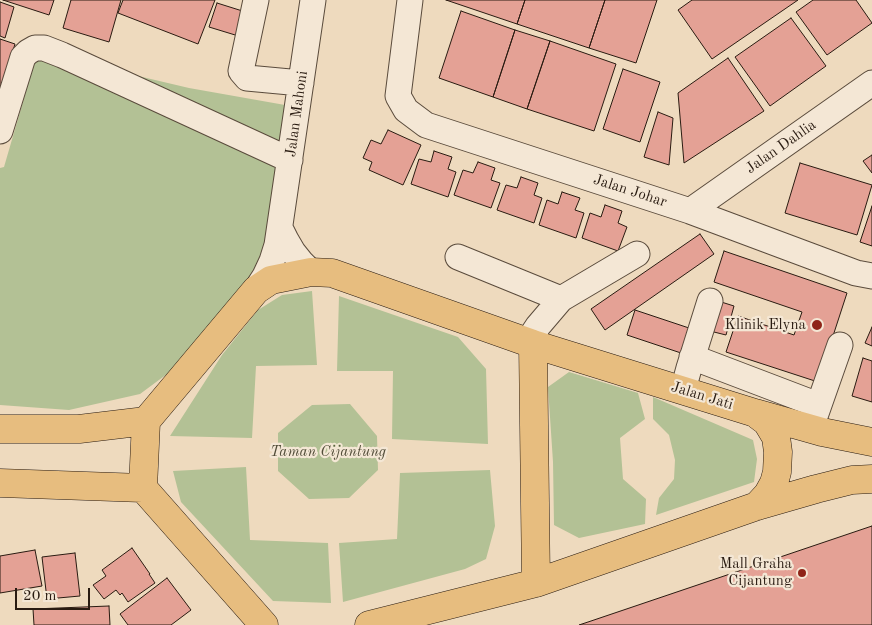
<!DOCTYPE html>
<html>
<head>
<meta charset="utf-8">
<style>
	body { margin:0 }
	#map { position:relative; width:872px; height:625px; overflow:hidden; background:#eedabe; font-family:"Old Standard TT",serif }
	canvas { display:block }
	.scale { position:absolute; left:15px; top:588px; width:75px; height:22px; box-sizing:border-box; border:2px solid #291b11; border-top:0; padding-left:6px; font-size:15px; line-height:18px; white-space:nowrap; color:#291b11; -webkit-text-stroke:4px #f4e7d5; paint-order:stroke }
</style>
</head>
<body>
<div id="map">
<canvas width="872" height="625"></canvas>
<div class="scale">20 m</div>
</div>
<script>
const context = document.querySelector('canvas').getContext('2d');
context.lineJoin = 'round';
function paint(path, color) {
  context.fillStyle = color;
  context.fill(path, 'evenodd');
}
function toPath(rows) {
  const path = new Path2D();
  for (const r of rows) {
    path.moveTo(r[0], r[1]);
    for (let i = 2; i < r.length; i += 2) path.lineTo(r[i], r[i + 1]);
  }
  return path;
}
function strokePath(path, color, width, dash) {
  context.strokeStyle = color;
  context.lineWidth = width;
  context.lineCap = dash ? 'butt' : 'round';
  context.setLineDash(dash || []);
  context.stroke(path);
}
function drawText(font, color, halo, rows, align = 'center') {
  context.font = font + ' "Old Standard TT",serif';
  context.lineWidth = 4.5;
  context.setLineDash([]);
  context.textBaseline = 'middle';
  context.strokeStyle = halo;
  context.fillStyle = color;
  for (const [text, x, y, turn = 0] of rows) {
    context.save();
    context.translate(x, y);
    context.rotate((+turn || 0) * Math.PI / 180);
    context.textAlign = isNaN(turn) ? turn : align;
    if (halo) context.strokeText(text, 0, 0);
    context.fillText(text, 0, 0);
    context.restore();
  }
}
paint(toPath([
	[36,57,83,63,189,88,285,105,281,207,258,271,190,357,140,394,69,410,0,405,0,168,4,167],
	[312,291,317,365,256,366,252,438,170,436,222,355,258,310,282,295],
	[339,296,458,337,486,369,488,444,392,439,393,371,337,371],
	[569,372,638,393,645,419,620,438,623,479,646,499,645,524,579,538,554,525,553,462,548,387],
	[653,397,753,440,757,459,754,482,656,515,659,498,674,479,675,460,669,435,653,419],
	[350,404,377,436,378,470,349,498,309,499,278,471,278,433,312,405],
	[246,467,250,540,328,543,331,603,273,601,181,502,173,471],
	[490,470,495,526,486,559,465,569,343,602,339,543,397,539,400,473]
]), '#b3c195');
const building = toPath([
	[3,0,54,0,49,15,3,0],
	[71,0,121,0,109,42,63,28,71,0],
	[123,0,215,0,198,44,118,13,123,0],
	[446,0,525,0,517,24,446,0],
	[525,0,605,0,589,48,517,24,525,0],
	[605,0,657,0,636,63,589,48,605,0],
	[692,0,798,0,712,59,678,10,692,0],
	[813,0,856,0,872,23,827,55,796,12,813,0],
	[0,2,14,7,5,38,0,36,0,2],
	[217,3,252,14,245,38,209,27,217,3],
	[461,11,515,30,493,97,439,78,461,11],
	[791,18,826,66,770,106,735,57,791,18],
	[515,30,550,41,527,109,493,97,515,30],
	[0,39,15,44,0,94,0,39],
	[550,41,616,64,594,131,527,109,550,41],
	[728,58,764,111,684,163,678,93,728,58],
	[623,69,660,82,640,142,603,129,623,69],
	[658,112,673,118,669,165,644,157,658,112],
	[388,130,421,145,403,185,369,170,372,162,363,158,371,140,381,144,388,130],
	[434,151,452,157,448,169,456,172,448,197,411,184,419,159,431,162,434,151],
	[872,155,872,173,863,161,872,155],
	[478,162,495,168,491,180,500,183,491,208,454,195,463,170,473,173,478,162],
	[800,163,872,185,857,235,785,213,800,163],
	[521,177,538,183,534,195,542,198,534,223,497,210,506,185,517,188,521,177],
	[562,192,580,198,575,210,584,213,576,238,539,225,547,200,558,204,562,192],
	[605,205,622,211,618,223,627,227,618,251,582,238,590,213,601,217,605,205],
	[872,206,872,246,860,242,872,206],
	[700,234,714,254,605,330,591,309,700,234],
	[724,251,847,293,818,382,726,352,738,316,794,335,802,312,714,282,724,251],
	[718,301,734,306,726,335,710,331,718,301],
	[635,310,695,330,687,355,627,335,635,310],
	[872,327,872,346,865,343,872,327],
	[863,358,872,361,872,402,852,396,863,358],
	[872,526,872,625,579,625,591,621,872,526],
	[132,548,150,574,149,574,155,583,128,602,122,593,120,595,116,590,104,599,93,585,106,576,102,570,132,548],
	[35,550,42,586,0,593,0,556,35,550],
	[75,553,80,596,47,599,42,557,75,553],
	[167,578,191,610,171,625,128,625,120,614,167,578],
	[109,606,110,625,34,625,33,609,109,606]
]);
paint(building, '#e4a195');
strokePath(building, '#291b11', 1);
const minor = toPath([
	[256,0,241,71,247,78,301,83],
	[410,0,398,96,406,110,426,125,690,211,856,273,872,276],
	[0,131,23,57,28,52,35,48,44,48,62,55,290,160],
	[690,211,872,83],
	[280,228,286,240,293,252,301,262,311,272],
	[458,257,561,299],
	[256,290,265,276,272,261,277,245,313,0],
	[528,341,538,326,561,299,637,254],
	[692,357,818,405],
	[683,390,689,368,710,301],
	[814,419,840,345]
]);
const major = toPath([
	[533,344,536,583],
	[755,413,767,422,776,437,778,452,777,472,774,483,768,494,757,506],
	[0,429,79,429,146,421],
	[0,483,143,488],
	[264,625,143,488,146,421,256,290,271,280,311,272,332,273,533,344,755,413,822,432,872,442],
	[369,625,536,583,757,506,816,489,852,480,872,479]
]);
strokePath(minor, '#5a4b3c', 27);
strokePath(major, '#291b11', 29);
strokePath(minor, '#f4e7d5', 25);
strokePath(major, '#e7bd7f', 28);
for (const [x, y, r, color] of [
	[817,325,6,"#8f2418"],
	[802,573,5,"#8f2418"]
]) {
  const dot = new Path2D();
  dot.arc(x, y, r, 0, 2 * Math.PI);
  context.fillStyle = color;
  context.fill(dot);
  strokePath(dot, '#f4e7d5', 2);
}
drawText('15px', '#291b11', '#f4e7d5', [
	["Jalan Mahoni",297,114,-82],
	["Jalan Dahlia",781,147,-35],
	["Jalan Johar",630,191,18],
	["Jalan Jati",702,396,17]
]);
drawText('15px', '#291b11', '#f4e7d5', [
	["Klinik Elyna",806,325],
	["Mall Graha",792,564],
	["Cijantung",792,581]
], 'right');
drawText('italic 15px', '#524d39', '#f4e7d5', [
	["Taman Cijantung",328,452]
]);
</script>
</body>
</html>
